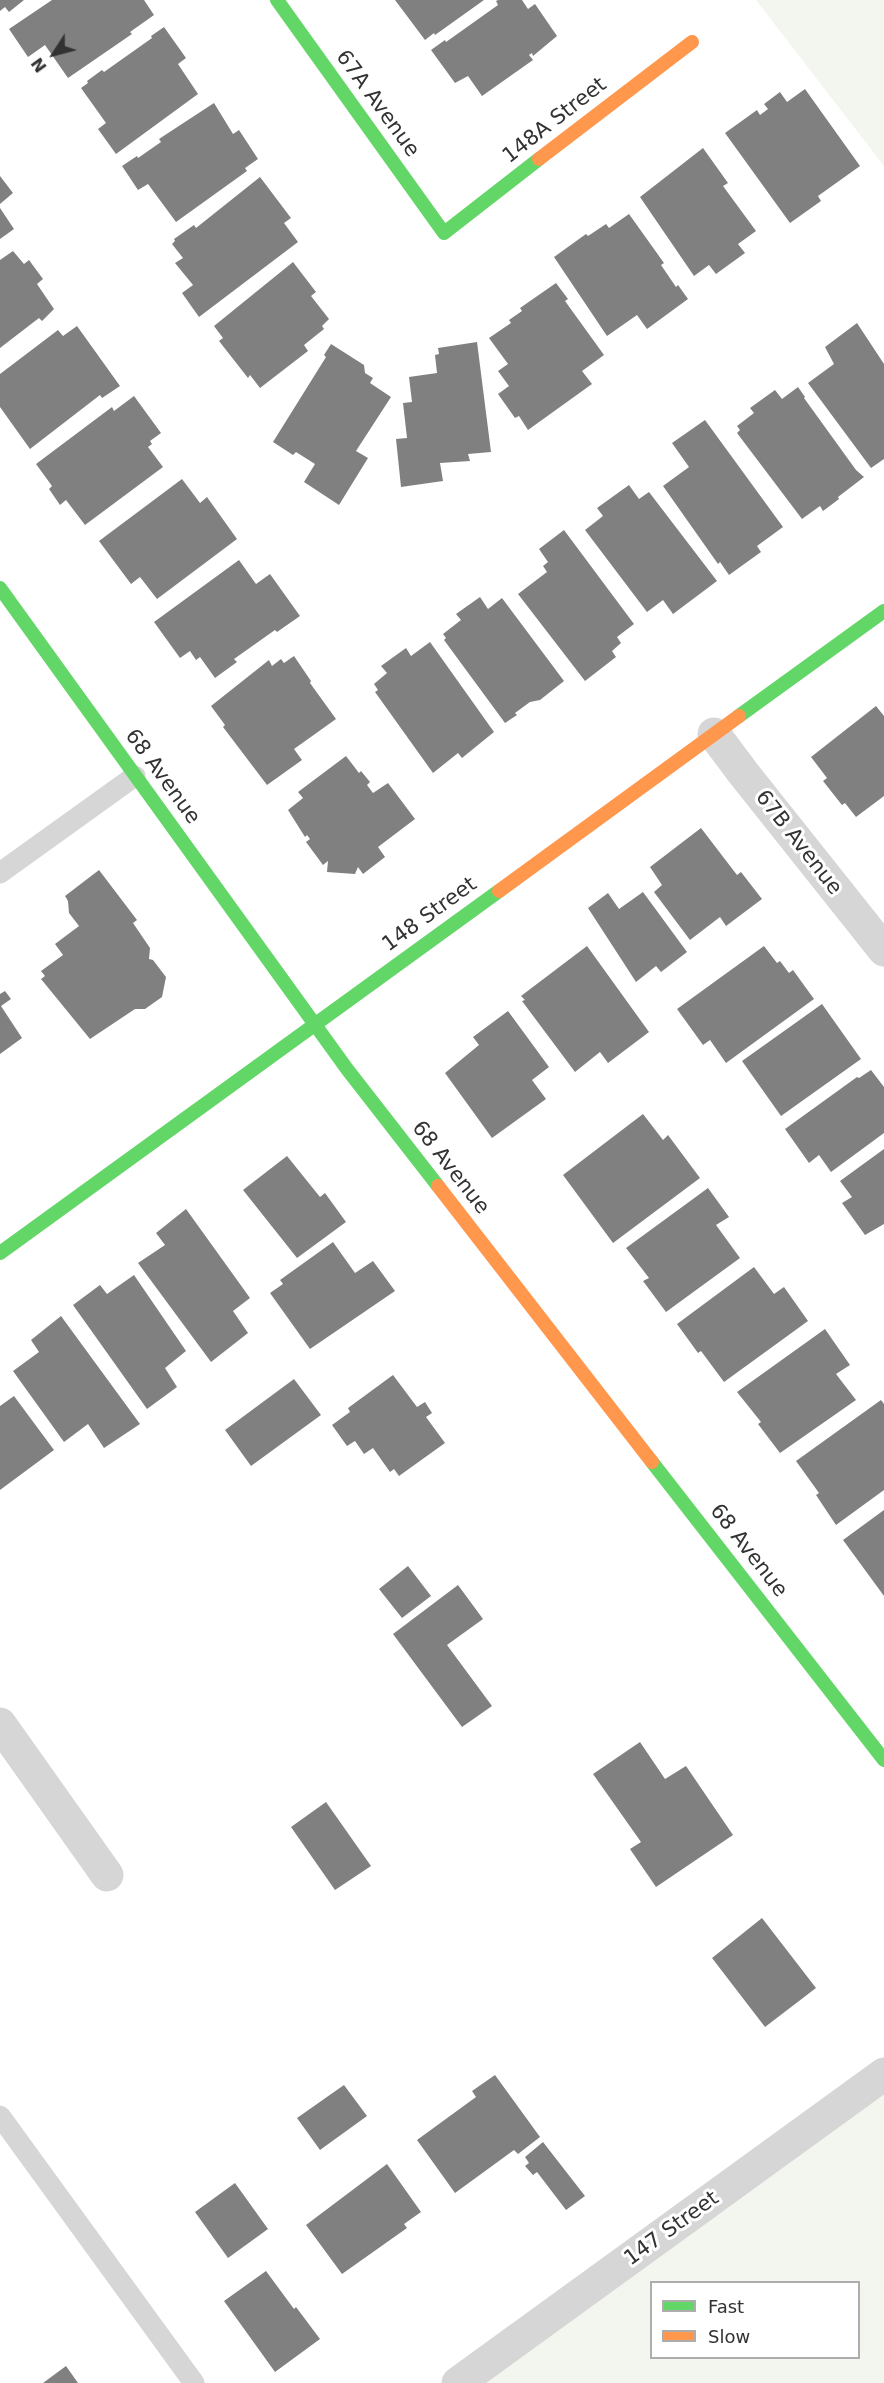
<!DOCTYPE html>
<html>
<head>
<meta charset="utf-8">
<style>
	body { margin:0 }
	#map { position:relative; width:884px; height:2383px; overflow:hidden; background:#fff; font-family:"DejaVu Sans",sans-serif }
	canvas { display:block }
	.legend { position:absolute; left:650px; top:2281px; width:210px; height:78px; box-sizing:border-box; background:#fff; border:2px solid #adadad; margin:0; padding:8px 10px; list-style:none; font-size:18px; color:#323232 }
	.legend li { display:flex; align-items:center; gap:12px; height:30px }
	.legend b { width:30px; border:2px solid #adadad }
	.north { position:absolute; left:24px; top:24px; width:60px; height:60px; -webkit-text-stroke:4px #fff; paint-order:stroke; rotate:234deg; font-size:16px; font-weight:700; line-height:24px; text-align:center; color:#323232 }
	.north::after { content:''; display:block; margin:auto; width:21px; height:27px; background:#323232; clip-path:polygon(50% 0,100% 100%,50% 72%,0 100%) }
</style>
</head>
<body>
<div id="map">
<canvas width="884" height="2383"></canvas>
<ul class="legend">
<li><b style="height:8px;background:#63d668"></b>Fast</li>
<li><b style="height:8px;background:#ff974d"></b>Slow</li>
</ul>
<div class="north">N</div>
</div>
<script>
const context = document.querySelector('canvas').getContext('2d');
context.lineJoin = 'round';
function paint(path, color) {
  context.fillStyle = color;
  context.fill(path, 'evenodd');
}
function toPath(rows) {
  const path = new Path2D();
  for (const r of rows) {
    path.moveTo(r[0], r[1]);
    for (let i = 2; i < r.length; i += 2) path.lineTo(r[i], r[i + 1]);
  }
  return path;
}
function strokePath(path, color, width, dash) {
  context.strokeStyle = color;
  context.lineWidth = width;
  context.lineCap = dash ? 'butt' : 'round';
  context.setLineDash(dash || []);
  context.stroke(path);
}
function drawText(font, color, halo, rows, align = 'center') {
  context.font = font + ' "DejaVu Sans",sans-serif';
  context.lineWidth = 6;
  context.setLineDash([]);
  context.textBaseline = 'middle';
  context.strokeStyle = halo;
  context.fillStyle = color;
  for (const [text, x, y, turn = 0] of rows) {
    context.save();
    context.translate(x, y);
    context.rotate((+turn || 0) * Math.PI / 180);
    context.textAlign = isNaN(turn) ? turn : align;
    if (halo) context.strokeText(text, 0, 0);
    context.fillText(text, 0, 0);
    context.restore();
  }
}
paint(toPath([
	[756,0,884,0,884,166],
	[884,2094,884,2383,484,2383],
	[652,2282,858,2282,858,2358,652,2358]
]), '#f2f6ee');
paint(toPath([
	[0,0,24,0,9,12,5,7,0,11],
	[52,0,144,0,154,15,130,32,132,34,68,78,45,45,28,57,9,29],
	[395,0,484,0,435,35,434,33,425,40],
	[498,0,522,0,528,9,535,4,557,36,533,56,532,53,529,55,533,60,482,96,468,76,455,83,431,50,445,40,446,42,498,5,496,1],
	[164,27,186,58,178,64,198,94,116,154,98,129,106,123,81,88,88,83,87,81,102,70,104,72,152,38,151,36],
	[805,89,860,166,818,196,821,201,790,223,725,133,757,110,760,115,768,109,764,104,780,92,787,102],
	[214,103,233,134,239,130,258,159,245,168,247,171,176,222,148,184,138,190,122,166,137,156,138,158,161,142,159,139],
	[703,148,728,183,723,186,756,231,738,244,745,253,716,274,709,265,694,276,640,197],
	[0,176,13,193,0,204],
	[260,177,291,218,284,223,298,242,199,317,182,293,193,285,175,263,183,258,172,244,175,241,174,239,194,225,196,228],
	[0,208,14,229,0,239],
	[629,214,664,263,661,265,676,287,678,285,688,299,647,329,637,315,607,336,554,257,586,234,588,236,606,224,609,228],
	[13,251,24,264,29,260,43,279,37,284,54,309,42,321,39,318,0,348,0,260],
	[293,262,316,292,311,296,329,319,322,326,324,329,304,345,308,351,260,388,250,375,248,378,219,341,223,338,214,326],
	[556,283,568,299,565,301,604,355,582,371,592,384,528,430,519,416,515,418,498,394,509,386,498,371,508,364,489,338,511,323,509,320,522,311,520,308],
	[857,323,884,364,884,459,871,468,808,383,834,364,825,347],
	[77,326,120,386,102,398,100,395,30,449,0,407,0,374,58,330,63,336],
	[477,342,491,452,468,454,470,461,440,463,443,481,401,487,396,439,407,438,403,403,412,402,409,377,437,373,435,355,439,354,438,348],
	[331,344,364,365,365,373,373,378,370,383,391,397,356,451,368,458,339,505,304,482,315,464,296,452,293,455,273,442,326,357,324,355],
	[798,387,805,397,804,398,856,470,864,477,838,497,839,499,823,511,820,506,802,519,737,433,740,430,737,426,754,413,750,408,775,390,782,399],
	[134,396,161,433,150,441,152,444,148,447,163,467,85,525,66,500,60,505,49,489,52,486,36,464,112,407,114,411],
	[705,420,783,527,757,546,761,552,729,575,720,562,718,564,663,486,689,467,672,443],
	[182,479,200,503,207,497,237,539,157,599,140,577,131,584,99,541],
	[629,485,639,499,649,492,717,581,673,614,663,600,647,612,585,530,603,516,597,508],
	[564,530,634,624,617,637,621,643,612,651,616,657,585,681,518,594,547,572,543,566,548,562,539,549],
	[239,560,256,584,270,574,300,616,277,632,275,630,234,659,237,662,215,678,200,657,196,660,190,651,180,658,154,622],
	[480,597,488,609,502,598,564,681,540,700,530,702,515,713,517,715,505,723,444,640,446,638,443,634,461,620,456,614],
	[430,642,494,732,462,758,458,753,433,773,375,692,378,690,374,684,387,673,381,666,406,648,411,656],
	[294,656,311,681,310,683,336,719,294,749,302,760,267,785,223,727,225,725,211,706,269,660,272,666,281,659,284,663],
	[876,706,884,716,884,796,856,817,845,803,842,805,823,781,827,778,811,757],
	[346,756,359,773,361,771,370,782,367,785,373,793,388,783,415,819,378,847,385,857,363,874,358,867,355,874,327,872,328,861,323,865,306,842,310,839,307,835,305,837,288,810,303,798,298,792],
	[701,828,737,875,741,872,762,899,726,926,720,917,690,940,654,892,662,885,650,867],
	[99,870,137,920,133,923,150,948,149,959,153,960,166,977,162,997,145,1009,135,1009,90,1039,41,979,45,976,41,971,63,955,55,944,79,926,69,913,68,901,65,896],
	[643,892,687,952,661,972,656,966,636,982,588,908,608,893,619,909],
	[587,946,649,1032,608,1063,600,1052,575,1072,522,1001,525,1000,521,996],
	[764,946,777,963,780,961,789,973,793,970,814,999,726,1063,710,1040,703,1045,677,1009],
	[5,991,11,999,1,1006,22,1038,0,1054,0,994],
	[822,1004,861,1059,781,1116,742,1061],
	[508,1011,549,1067,532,1080,546,1099,492,1138,445,1073,479,1045,473,1037],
	[871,1070,884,1087,884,1133,831,1172,819,1155,809,1163,785,1129,857,1077,859,1078],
	[643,1114,663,1140,668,1135,700,1178,613,1243,563,1175],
	[884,1149,884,1224,865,1235,842,1203,852,1197,840,1181],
	[287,1156,320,1197,325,1193,346,1222,297,1258,243,1190],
	[708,1188,729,1217,716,1225,740,1258,666,1312,643,1281,649,1278,626,1248],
	[186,1209,250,1298,233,1311,248,1333,211,1362,138,1263,165,1245,156,1233],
	[333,1242,355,1273,373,1261,395,1291,310,1349,270,1293,283,1284,280,1280],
	[754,1267,774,1294,784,1287,808,1321,724,1382,701,1351,698,1353,677,1324],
	[134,1275,186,1351,165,1368,177,1387,147,1409,73,1305,100,1285,107,1294],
	[61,1316,140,1424,104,1448,88,1424,64,1442,13,1371,39,1352,31,1340],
	[825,1329,850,1365,836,1374,856,1400,780,1453,758,1424,761,1422,737,1392],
	[393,1375,417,1407,425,1402,432,1413,426,1417,445,1443,399,1476,394,1469,390,1472,373,1448,364,1454,355,1441,347,1446,332,1425,350,1412,348,1408],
	[294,1379,321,1415,251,1466,225,1430],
	[14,1396,54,1450,0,1490,0,1406],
	[881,1400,884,1404,884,1490,836,1525,816,1495,819,1493,796,1461],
	[884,1510,884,1596,843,1540],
	[408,1566,431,1596,402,1618,379,1589],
	[458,1585,483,1619,447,1645,492,1706,462,1727,393,1634],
	[640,1742,665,1779,686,1766,733,1835,656,1887,630,1849,641,1842,593,1774],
	[326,1802,371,1866,335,1890,291,1827],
	[762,1918,816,1988,765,2027,712,1958],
	[495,2075,540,2137,518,2154,514,2150,455,2193,417,2140,476,2097,472,2091],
	[344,2085,367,2116,320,2150,297,2118],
	[543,2142,585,2196,566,2210,537,2172,533,2175,525,2166,529,2163,525,2157],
	[387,2164,421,2212,404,2224,407,2228,342,2274,306,2225],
	[235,2183,268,2229,228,2258,195,2212],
	[266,2271,294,2309,296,2307,320,2339,275,2372,224,2301],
	[66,2366,78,2383,43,2383]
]), '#808080');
strokePath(toPath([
	[0,873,135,776],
	[0,2116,194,2383]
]), '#d6d6d6', 21);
strokePath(toPath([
	[714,734,744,774,884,950],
	[0,1724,107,1875],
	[458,2383,884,2074]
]), '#d6d6d6', 33);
strokePath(toPath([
	[277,0,444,233,539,159],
	[0,588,347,1069,438,1186],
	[739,716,884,611],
	[0,1253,499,891],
	[652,1462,884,1760]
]), '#63d668', 14);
strokePath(toPath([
	[539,159,692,42],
	[499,891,739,716],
	[438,1186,652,1462]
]), '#ff974d', 14);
drawText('21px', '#323232', '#fff', [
	["67A Avenue",377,104,54],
	["148A Street",555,121,-38],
	["68 Avenue",162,777,54],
	["67B Avenue",798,843,52],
	["148 Street",430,915,-36],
	["68 Avenue",450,1168,52],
	["68 Avenue",748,1551,52],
	["147 Street",672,2229,-36]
]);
</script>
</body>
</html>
